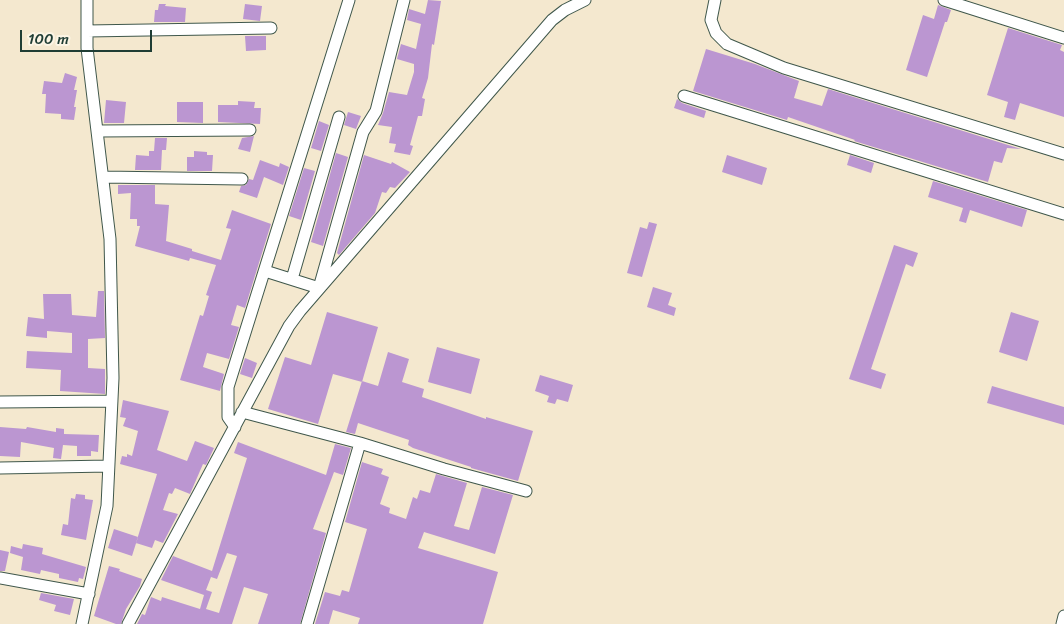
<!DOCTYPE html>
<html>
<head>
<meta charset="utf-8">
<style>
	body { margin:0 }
	#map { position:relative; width:1064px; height:624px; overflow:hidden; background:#f4e8cf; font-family:Sriracha,sans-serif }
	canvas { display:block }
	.scale { position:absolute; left:20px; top:30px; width:132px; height:22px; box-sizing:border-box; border:2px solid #1f3d34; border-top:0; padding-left:6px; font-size:15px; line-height:18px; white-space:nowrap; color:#1f3d34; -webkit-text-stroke:4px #fcf5e5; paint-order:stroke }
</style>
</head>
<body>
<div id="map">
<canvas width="1064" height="624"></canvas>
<div class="scale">100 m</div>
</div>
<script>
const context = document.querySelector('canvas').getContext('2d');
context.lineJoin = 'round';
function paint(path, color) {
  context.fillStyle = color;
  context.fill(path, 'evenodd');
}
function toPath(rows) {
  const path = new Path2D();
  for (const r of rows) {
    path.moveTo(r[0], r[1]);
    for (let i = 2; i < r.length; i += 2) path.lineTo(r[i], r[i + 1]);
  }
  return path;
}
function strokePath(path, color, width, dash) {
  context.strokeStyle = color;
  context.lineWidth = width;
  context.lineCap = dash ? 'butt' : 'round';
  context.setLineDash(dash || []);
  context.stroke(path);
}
paint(toPath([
	[428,0,441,1,434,45,432,44,428,78,422,98,425,99,422,116,418,116,410,145,413,146,410,155,394,152,396,144,389,143,392,127,378,125,383,113,389,92,407,95,414,72,414,64,397,59,401,44,416,49,421,24,407,20,409,9,425,14],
	[159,4,166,4,165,6,186,8,185,22,154,22,155,10,158,10],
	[245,4,262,6,260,21,243,19],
	[938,5,951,10,947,22,945,22,927,77,906,70,923,15,934,19],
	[1008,28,1062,45,1060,50,1064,52,1064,117,1020,103,1015,120,1004,117,1008,102,987,95],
	[245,36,266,36,266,50,246,51],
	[706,49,755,64,799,81,794,98,822,106,828,89,1021,149,1007,148,1002,163,994,161,988,182,854,141,855,140,788,117,787,120,693,91],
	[65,73,77,77,74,90,77,90,74,107,76,107,74,120,61,119,61,114,45,113,46,94,42,94,44,81,62,83],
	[677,99,682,103,706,111,704,118,674,108],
	[106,100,126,102,124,123,104,123],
	[238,101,255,102,254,108,261,108,260,124,218,122,218,105,238,105],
	[177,102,203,102,203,123,177,122],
	[348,112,361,116,356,129,344,125],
	[319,121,329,125,321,151,311,148],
	[254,136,250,152,238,149,242,138],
	[155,138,167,138,166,150,162,150,161,170,135,170,136,155,149,156,149,151,154,151],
	[194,151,207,152,207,155,213,155,212,171,187,171,187,157,194,157],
	[336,153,348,157,323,246,311,242],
	[364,155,391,164,392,162,410,172,395,188,390,187,386,193,382,192,375,213,339,255,337,253],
	[727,155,767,168,762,185,722,172],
	[850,155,874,163,871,173,847,165],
	[260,160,279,167,280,163,289,167,283,185,264,177,257,198,239,192,241,186,246,185,249,179,253,180],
	[304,168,315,171,301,220,289,216],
	[933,181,1027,210,1022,227,970,210,966,223,959,221,963,208,928,197],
	[118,185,155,185,155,204,169,205,166,241,192,249,192,251,221,260,231,229,226,228,232,210,271,224,245,308,237,305,231,325,239,327,229,359,207,353,203,367,224,374,220,391,180,380,200,315,203,316,209,296,206,295,216,265,190,258,189,261,135,246,140,226,137,226,137,219,130,219,131,193,118,194],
	[649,222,657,224,642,277,627,273,640,227,647,229],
	[894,245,918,253,913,267,906,264,871,369,886,374,881,389,849,379],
	[653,287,672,293,668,305,676,308,674,316,647,307],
	[98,291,104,291,105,338,88,339,88,368,105,369,105,394,60,391,61,370,26,368,27,351,72,353,72,333,47,331,47,338,26,336,28,317,44,319,43,294,71,294,72,315,96,317],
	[327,312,378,327,362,382,333,374,318,424,268,409,285,357,311,365],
	[1011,312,1039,321,1027,361,999,352],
	[437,347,480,359,471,394,428,382],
	[388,352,409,359,402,382,424,389,422,397,486,419,486,417,533,431,518,481,471,468,471,467,413,448,408,445,409,440,358,423,355,434,346,432,362,381,378,386],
	[245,358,257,363,252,378,240,374],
	[540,375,573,385,568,402,557,399,555,404,547,402,549,396,535,391],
	[992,386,1064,407,1064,425,987,403],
	[123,400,169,411,157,450,187,461,195,441,214,448,206,465,203,464,190,494,175,488,172,494,169,493,163,510,178,514,163,543,155,540,152,548,136,543,157,474,120,464,122,456,127,457,127,454,132,456,138,431,123,426,126,418,120,417],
	[0,427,26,429,27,427,56,432,56,428,64,429,64,434,99,435,98,452,91,451,91,456,77,456,77,446,63,445,61,459,53,458,54,448,21,442,20,457,0,456],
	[238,442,326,475,335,444,351,448,343,475,334,472,313,529,326,533,300,624,258,624,268,594,244,587,232,624,137,624,142,614,145,615,151,597,161,601,162,597,200,609,204,595,161,580,173,556,212,571,247,458,234,453],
	[227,553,237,556,219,613,206,609,212,592,206,590,211,577,217,579],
	[362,462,383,469,381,474,389,477,380,504,390,508,389,513,406,519,413,497,417,499,420,490,430,493,436,474,467,483,454,526,469,530,482,487,513,495,495,554,424,532,418,548,498,572,483,624,358,624,360,618,333,610,329,624,315,624,325,592,340,596,342,590,349,592,367,529,345,522],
	[76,494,85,495,85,499,93,500,86,540,61,535,63,524,68,525,71,498,75,499],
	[114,529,138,537,132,556,108,548],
	[23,544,43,548,42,554,86,567,83,579,79,578,78,582,59,578,59,574,41,570,40,574,21,570,23,557,10,553,11,546,22,549],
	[0,550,9,552,5,571,0,571],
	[109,566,120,569,119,571,142,579,140,586,126,609,121,624,116,624,94,616],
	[41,593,74,599,70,615,54,611,56,605,39,600]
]), '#bb96d1');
const minor = toPath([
	[715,0,711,20,716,33,727,44,784,68,1064,154],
	[944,0,1064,38],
	[87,31,271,28],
	[684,96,1064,214],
	[98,131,250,130],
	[103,177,242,179],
	[265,271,319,288,363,132,376,111,404,0],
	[292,279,339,117],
	[0,402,112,401],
	[242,412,360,443,444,469,526,491],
	[235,427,228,417,228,387,349,0],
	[0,468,108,466],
	[0,578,89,594],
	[82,624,107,506,113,378,110,239,87,48,87,0],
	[128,624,289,326,300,311,552,20,565,10,585,0],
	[307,624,360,443],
	[1062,624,1064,616]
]);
strokePath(minor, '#3f574b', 13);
strokePath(minor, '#fff', 11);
</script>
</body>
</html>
